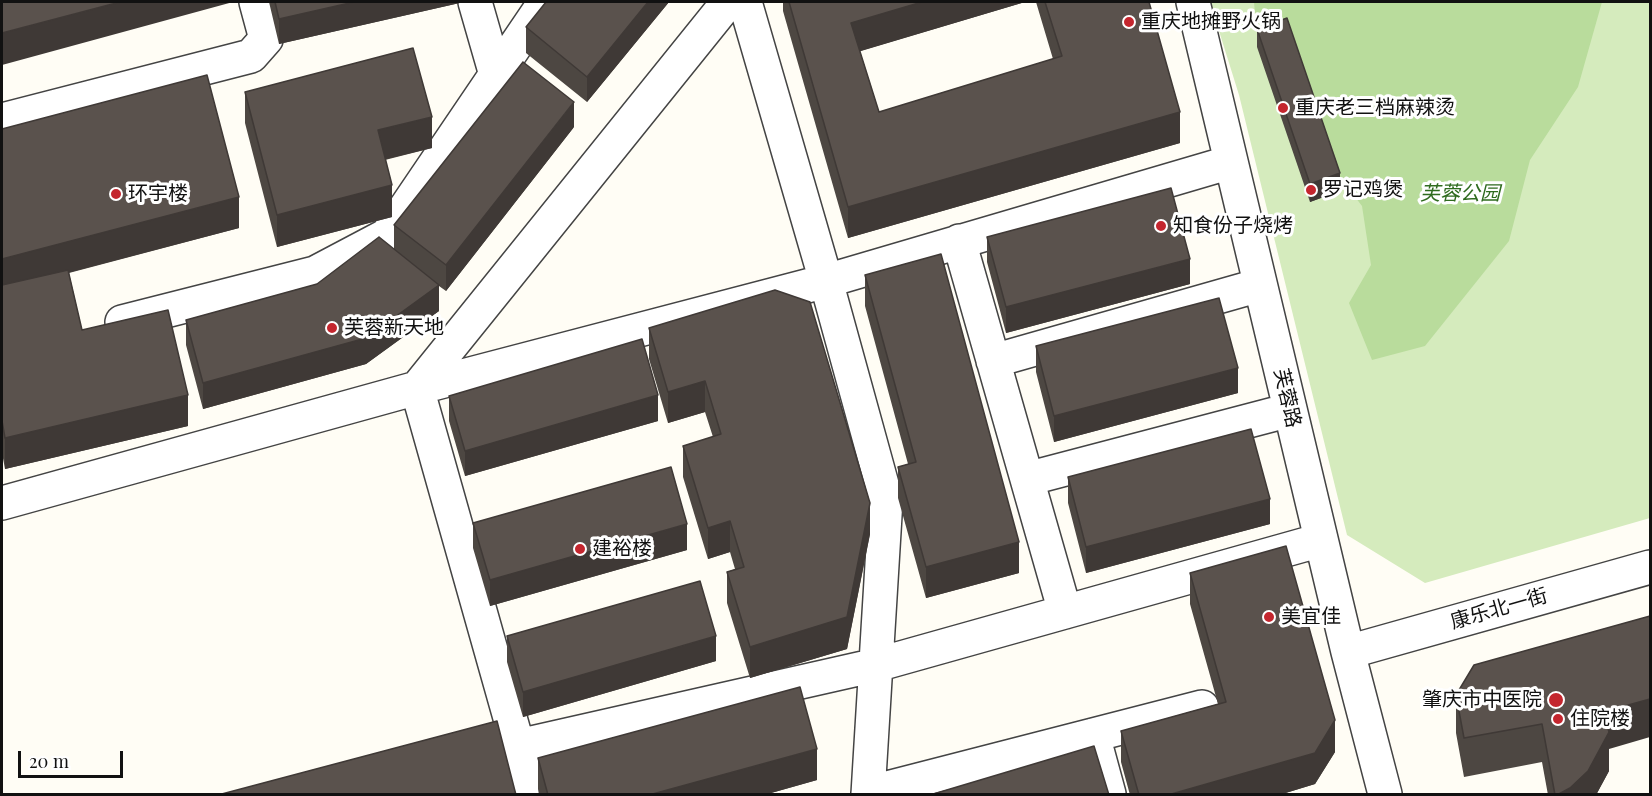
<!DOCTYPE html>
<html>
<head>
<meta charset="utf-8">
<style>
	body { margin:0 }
	#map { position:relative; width:1652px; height:796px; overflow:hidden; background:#fffdf5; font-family:"Playfair Display",serif }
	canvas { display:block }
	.frame { position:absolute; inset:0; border:3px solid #111; pointer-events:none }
	.scale { position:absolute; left:18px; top:751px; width:105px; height:27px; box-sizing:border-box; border:3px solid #111; border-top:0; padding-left:8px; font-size:18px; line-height:21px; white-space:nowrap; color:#111; -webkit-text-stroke:4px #fff; paint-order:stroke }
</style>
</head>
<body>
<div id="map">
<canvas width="1652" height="796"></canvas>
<div class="frame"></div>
<div class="scale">20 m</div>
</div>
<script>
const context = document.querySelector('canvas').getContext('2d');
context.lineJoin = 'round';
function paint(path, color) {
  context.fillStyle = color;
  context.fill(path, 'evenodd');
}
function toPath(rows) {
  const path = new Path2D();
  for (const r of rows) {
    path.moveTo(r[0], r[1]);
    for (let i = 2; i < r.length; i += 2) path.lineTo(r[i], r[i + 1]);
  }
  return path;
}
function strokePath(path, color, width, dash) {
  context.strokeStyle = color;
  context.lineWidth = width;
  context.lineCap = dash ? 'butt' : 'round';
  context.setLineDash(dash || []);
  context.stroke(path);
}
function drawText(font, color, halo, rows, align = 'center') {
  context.font = font + ' "Playfair Display","Noto Sans SC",serif';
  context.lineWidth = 6;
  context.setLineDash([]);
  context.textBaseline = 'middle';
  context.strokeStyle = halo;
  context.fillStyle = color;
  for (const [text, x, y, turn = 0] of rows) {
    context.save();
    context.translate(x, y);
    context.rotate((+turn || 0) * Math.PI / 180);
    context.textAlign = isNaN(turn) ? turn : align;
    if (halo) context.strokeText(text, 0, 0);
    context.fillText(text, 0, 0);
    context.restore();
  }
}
paint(toPath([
	[1210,2,1650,2,1650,518,1425,583,1347,535,1239,95]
]), '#d5ebbd');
paint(toPath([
	[1254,2,1602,2,1578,87,1530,160,1509,241,1425,346,1372,360,1349,303,1371,265,1362,206,1333,168,1300,97,1256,26]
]), '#b9dc9c');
const minor = toPath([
	[475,2,496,75],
	[745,2,826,281,886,499,868,794],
	[1193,2,1348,652,1385,794],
	[2,120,251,56,266,39,256,2],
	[959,241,1065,612],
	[122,322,315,273,387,235,545,2],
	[993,361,1260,285],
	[1027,479,1290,410],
	[2,503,417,388,826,281,1231,162],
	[1348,652,1650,567],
	[1093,735,1109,794],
	[518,746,876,665,1321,540],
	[868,793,1202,707],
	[530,794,518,746,417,388,728,2]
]);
strokePath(minor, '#444', 36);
strokePath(minor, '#fff', 33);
paint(toPath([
	[269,2,464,2,279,44],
	[669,2,587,102,526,53,526,27],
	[783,2,1025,2,860,51,879,112,1053,59,1036,2,1149,2,1180,143,848,238,783,11],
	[1257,29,1340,191,1310,202,1257,47],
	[245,92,432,148,385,160,392,217,277,247,245,123],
	[574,127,446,291,439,286,439,311,366,364,203,409,186,345,186,320,317,284,394,249,394,225],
	[2,129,239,228,69,273,82,330,188,426,5,469,2,453],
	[987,237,1190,284,1006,333,987,262],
	[865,275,1019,573,926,598,898,498,898,467,908,464,865,306],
	[649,328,870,534,847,649,750,678,727,603,727,572,735,569,730,552,708,559,683,477,683,446,713,437,705,412,668,423,649,359],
	[1036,346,1238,393,1054,442,1036,372],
	[449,396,658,421,465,476,449,421],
	[1068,477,1270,524,1086,573,1068,503],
	[473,523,687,550,490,606,473,548],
	[1190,573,1335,752,1315,784,1279,795,1130,795,1121,762,1121,731,1218,704,1190,604],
	[507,636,716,661,523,717,507,662],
	[1474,665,1609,749,1609,771,1596,795,1548,795,1542,762,1464,777,1456,733,1456,695],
	[538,758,817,780,764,795,539,795,538,789]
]), '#4d4742');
paint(toPath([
	[120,2,233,2,2,65,2,33],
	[354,2,464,2,279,44,279,19],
	[648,2,669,2,587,102,587,77],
	[922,2,1025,2,851,54,851,23],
	[574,102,574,127,446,291,446,265],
	[1180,112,1180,143,848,238,848,207],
	[432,117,432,148,378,161,378,130],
	[1340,173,1340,191,1310,202,1310,184],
	[392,185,392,217,277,247,277,215],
	[239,197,239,228,2,290,2,259],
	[1190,259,1190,284,1006,333,1006,307],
	[439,285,439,311,366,364,203,409,203,383],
	[1238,368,1238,393,1054,442,1054,416],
	[705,381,705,412,668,423,668,392],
	[188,395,188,426,5,469,5,438],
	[658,395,658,421,465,476,465,451],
	[1270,499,1270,524,1086,573,1086,547],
	[870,503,870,534,847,649,750,678,750,647],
	[730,521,730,552,708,559,708,528],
	[687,524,687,550,490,606,490,580],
	[1019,542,1019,573,926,598,926,567],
	[716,636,716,661,523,717,523,692],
	[1650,699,1650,737,1609,749,1609,771,1596,795,1557,795,1603,712],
	[1335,720,1335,752,1315,784,1279,795,1168,795],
	[817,749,817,780,764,795,649,795]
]), '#3f3936');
const building = toPath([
	[2,2,120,2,2,33,2,2],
	[275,2,354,2,279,19,275,2],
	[546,2,648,2,587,77,526,27,546,2],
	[789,2,922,2,851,23,879,112,1062,56,1045,2,1149,2,1180,112,848,207,789,2],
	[1287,18,1340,173,1310,184,1257,29,1287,18],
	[413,48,432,117,378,130,392,185,277,215,245,92,413,48],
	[523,62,574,102,446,265,394,225,523,62],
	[207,75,239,197,2,259,2,129,207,75],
	[1171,188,1190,259,1006,307,987,237,1171,188],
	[379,237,439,285,366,338,203,383,186,320,317,284,379,237],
	[941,254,1019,542,926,567,898,467,916,462,865,275,941,254],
	[68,270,82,330,168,310,188,395,5,438,2,421,2,285,68,270],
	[775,290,810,302,870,503,847,617,750,647,727,572,744,567,730,521,708,528,683,446,721,434,705,381,668,392,649,328,775,290],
	[1219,298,1238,368,1054,416,1036,346,1219,298],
	[642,339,658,395,465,451,449,396,642,339],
	[1251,429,1270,499,1086,547,1068,477,1251,429],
	[671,467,687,524,490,580,473,523,671,467],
	[1286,546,1335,720,1315,753,1168,795,1139,795,1121,731,1226,702,1190,573,1286,546],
	[700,581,716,636,523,692,507,636,700,581],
	[1650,616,1650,699,1603,712,1609,732,1588,771,1570,788,1557,795,1555,795,1542,724,1464,738,1456,695,1474,665,1650,616],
	[800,687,817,749,649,795,548,795,538,758,800,687],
	[497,721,516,795,218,795,497,721],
	[1094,746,1109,795,930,795,1094,746]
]);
paint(building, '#5a524d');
strokePath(building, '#3f3936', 1.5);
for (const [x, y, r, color] of [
	[1129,22,6,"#c4262e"],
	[1283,108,6,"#c4262e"],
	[1311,190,6,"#c4262e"],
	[116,194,6,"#c4262e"],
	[1161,226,6,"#c4262e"],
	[332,328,6,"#c4262e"],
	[580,549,6,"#c4262e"],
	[1269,617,6,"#c4262e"],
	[1556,700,8,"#c4262e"],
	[1558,719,6,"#c4262e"]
]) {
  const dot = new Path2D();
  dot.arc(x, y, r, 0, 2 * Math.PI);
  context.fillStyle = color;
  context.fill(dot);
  strokePath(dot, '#fff', 2);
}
drawText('20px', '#111', '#fff', [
	["重庆地摊野火锅",1141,22],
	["重庆老三档麻辣烫",1295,108],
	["罗记鸡煲",1323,190],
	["环宇楼",128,194],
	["知食份子烧烤",1173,226],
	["芙蓉新天地",344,328],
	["建裕楼",592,549],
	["美宜佳",1281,617],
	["肇庆市中医院",1542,700,"right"],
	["住院楼",1570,719]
], 'left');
drawText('italic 20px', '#2f6b1f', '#fff', [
	["芙蓉公园",1460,194]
]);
drawText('20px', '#111', '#fff', [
	["芙蓉路",1287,398,77],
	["康乐北一街",1499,609,-16]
]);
</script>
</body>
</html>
